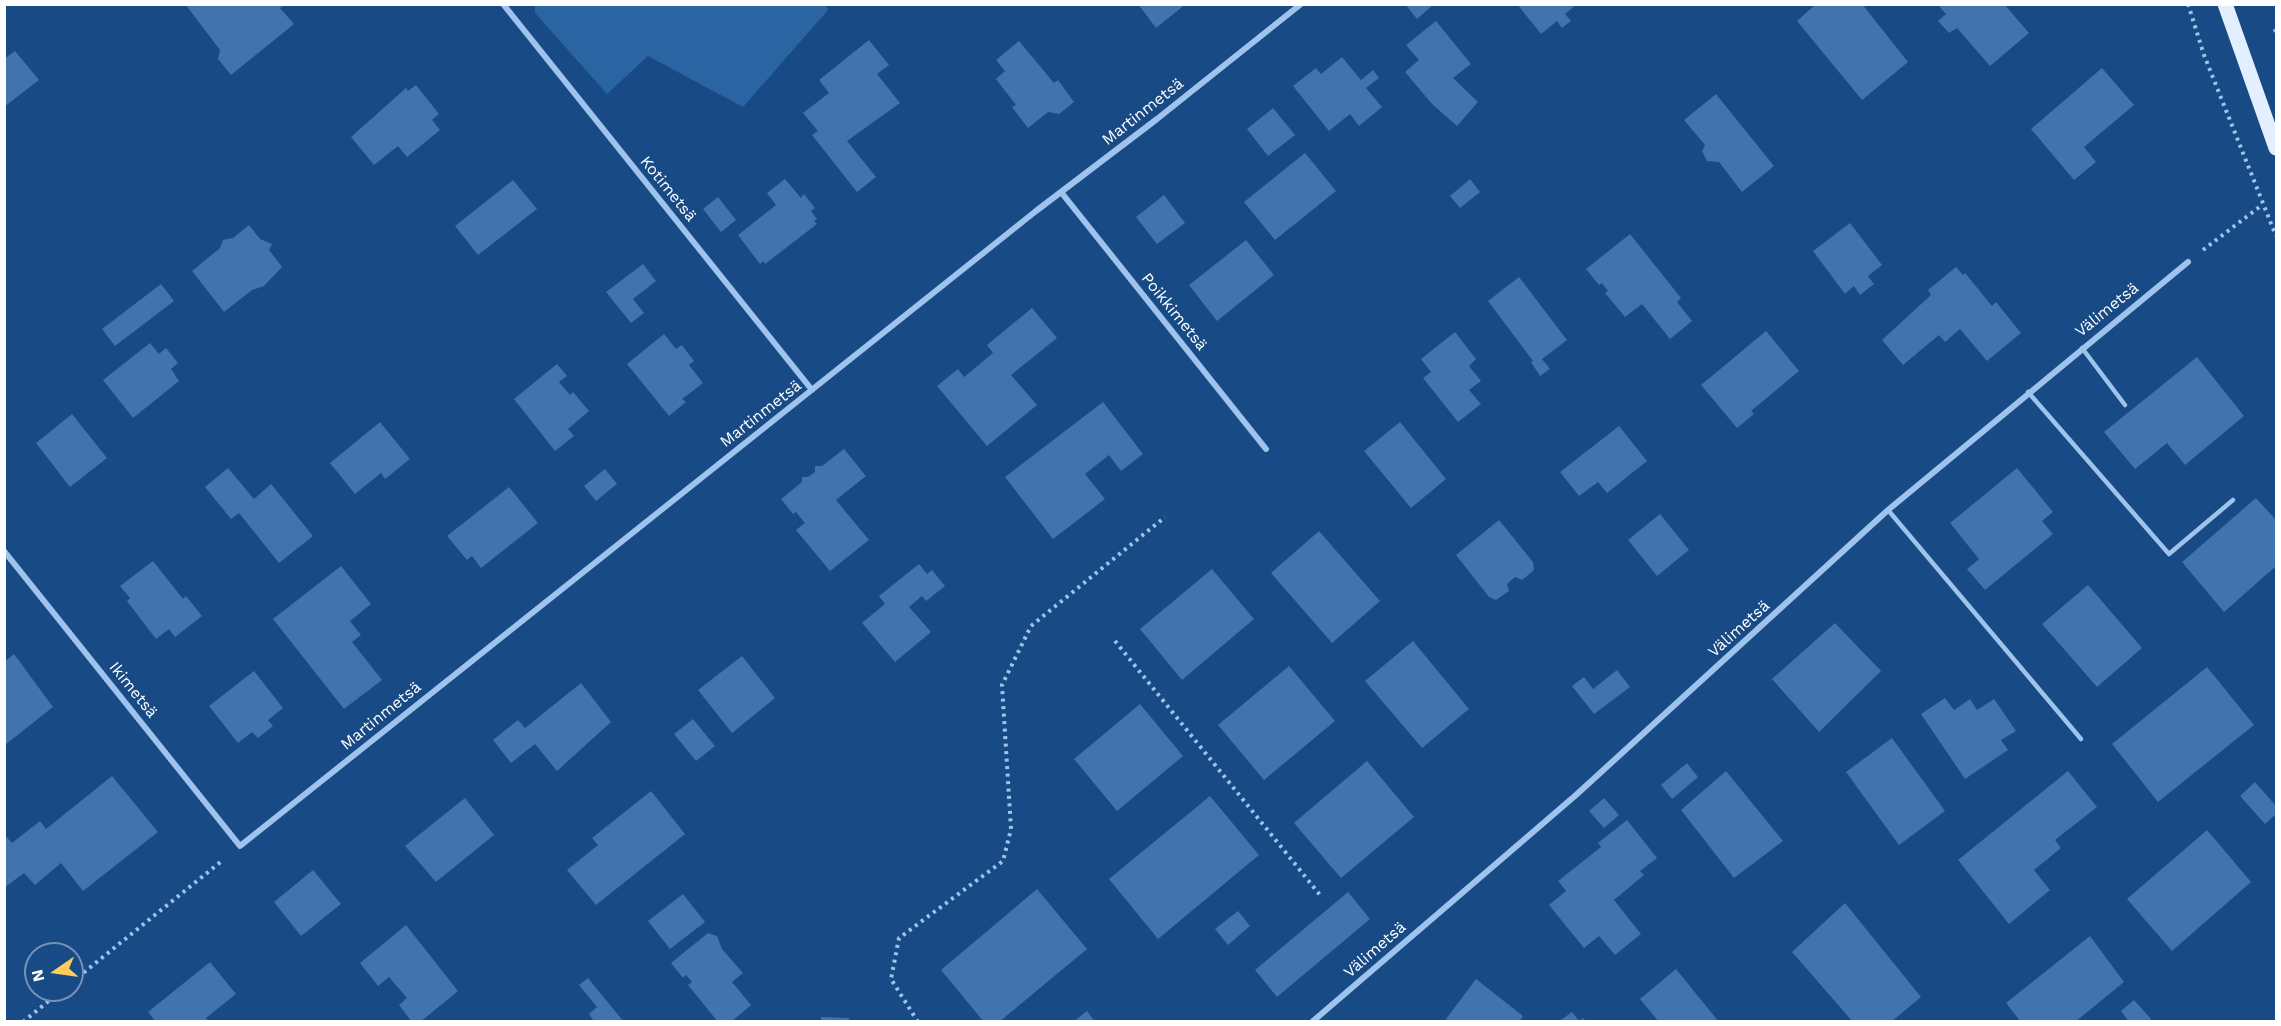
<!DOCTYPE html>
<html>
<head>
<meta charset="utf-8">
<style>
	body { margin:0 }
	#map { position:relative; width:2281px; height:1026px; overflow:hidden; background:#184a85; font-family:"Work Sans",sans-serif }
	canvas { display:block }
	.frame { position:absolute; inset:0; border:6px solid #fff; pointer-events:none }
	.north { position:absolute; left:24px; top:942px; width:60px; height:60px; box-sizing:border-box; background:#184a85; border:2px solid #7492b6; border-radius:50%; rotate:257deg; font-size:16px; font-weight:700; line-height:24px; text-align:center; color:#fff }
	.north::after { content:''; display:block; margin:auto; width:21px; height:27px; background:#ffcc59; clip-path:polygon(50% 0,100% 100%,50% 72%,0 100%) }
</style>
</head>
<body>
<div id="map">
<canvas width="2281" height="1026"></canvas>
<div class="frame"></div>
<div class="north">N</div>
</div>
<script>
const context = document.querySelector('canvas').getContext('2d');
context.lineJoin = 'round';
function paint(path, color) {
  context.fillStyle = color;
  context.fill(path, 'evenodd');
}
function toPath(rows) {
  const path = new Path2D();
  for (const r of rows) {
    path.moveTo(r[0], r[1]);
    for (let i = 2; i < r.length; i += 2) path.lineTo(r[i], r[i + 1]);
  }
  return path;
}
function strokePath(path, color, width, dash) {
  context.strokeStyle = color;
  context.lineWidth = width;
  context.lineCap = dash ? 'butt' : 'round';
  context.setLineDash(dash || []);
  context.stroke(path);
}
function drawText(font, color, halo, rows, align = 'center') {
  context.font = font + ' "Work Sans",sans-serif';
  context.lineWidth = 4.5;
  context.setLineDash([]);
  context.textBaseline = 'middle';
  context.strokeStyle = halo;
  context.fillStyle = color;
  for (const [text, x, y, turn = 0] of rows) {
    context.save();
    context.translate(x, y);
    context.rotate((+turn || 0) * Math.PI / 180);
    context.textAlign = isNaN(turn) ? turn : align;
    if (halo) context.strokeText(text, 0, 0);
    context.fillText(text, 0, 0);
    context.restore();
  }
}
paint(toPath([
	[535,5,825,4,828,10,743,107,648,56,607,94,535,13]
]), '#2b64a3');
paint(toPath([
	[185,4,286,4,280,8,294,24,231,75,218,59,220,50],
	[1138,4,1186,4,1156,28],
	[1405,4,1434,4,1417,19],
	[1517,4,1577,4,1565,14,1571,21,1562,28,1557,21,1541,34],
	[1816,4,1862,4,1908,62,1862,100,1797,21],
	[1937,4,2004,4,2029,33,1990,66,1957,28,1949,33,1938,21,1946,14],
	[1436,21,1471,64,1453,78,1478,102,1457,126,1432,104,1405,72,1419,60,1406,45],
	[869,40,889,65,877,74,900,103,847,141,876,177,857,192,812,135,818,131,803,113,829,93,819,80],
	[1019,41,1054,83,1058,80,1074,102,1059,114,1048,112,1028,128,1012,107,1016,105,996,79,1005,71,996,60],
	[15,51,39,80,4,107,4,59],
	[1342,57,1361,80,1373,70,1379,78,1366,88,1382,107,1359,126,1350,114,1329,131,1293,86,1316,68,1321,74],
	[2102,68,2134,105,2084,147,2096,162,2074,180,2031,129],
	[416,85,439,114,432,120,440,130,407,157,398,146,374,165,351,137,406,88,408,91],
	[1716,94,1774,166,1742,192,1719,162,1707,161,1702,151,1705,145,1684,120],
	[1273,108,1295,135,1268,156,1247,129],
	[1305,153,1336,191,1275,240,1244,202],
	[785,179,801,198,804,194,815,208,811,211,817,219,814,221,817,224,765,264,764,261,760,264,738,235,776,205,767,193],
	[1470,179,1480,192,1460,208,1450,196],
	[513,180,537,209,478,255,455,226],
	[1164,195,1185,223,1157,244,1136,217],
	[718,197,736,220,721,232,703,209],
	[1850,223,1882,265,1868,276,1874,284,1860,295,1854,286,1845,294,1813,251],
	[249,225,260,239,272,244,269,250,282,267,264,286,252,290,224,312,192,271,220,248,223,240,233,238],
	[1630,234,1681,298,1677,302,1692,321,1670,339,1642,304,1625,317,1605,293,1608,291,1602,283,1599,285,1586,269],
	[1246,240,1274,275,1217,321,1189,285],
	[643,264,656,281,633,299,644,313,631,323,606,292],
	[1956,267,1963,275,1965,273,1992,306,1996,302,2021,333,1987,361,1960,329,1945,342,1939,335,1903,365,1882,340,1931,295,1928,290],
	[1519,277,1567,340,1542,359,1550,369,1540,376,1531,362,1533,361,1488,301],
	[161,284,174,301,115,346,102,329],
	[1032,308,1057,338,1011,375,1037,405,987,446,937,386,958,369,964,377,993,353,987,345],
	[1766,331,1799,371,1751,411,1754,414,1737,428,1701,385],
	[1455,332,1476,359,1469,366,1481,381,1469,390,1481,404,1458,422,1423,378,1431,372,1421,359],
	[664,334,676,349,682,345,694,361,689,365,703,383,682,399,686,402,669,416,627,364],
	[150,343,159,354,166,348,178,363,171,369,179,381,133,418,103,380],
	[2197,357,2244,416,2185,465,2167,443,2135,469,2104,432],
	[557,364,567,376,559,382,570,395,573,392,589,411,568,429,574,436,555,451,514,399],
	[1103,402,1143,454,1121,471,1109,455,1085,474,1105,499,1053,539,1005,477],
	[72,414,107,458,70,487,36,443],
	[380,422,410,459,385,479,381,473,355,494,330,463],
	[1400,422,1446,479,1411,508,1364,451],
	[1619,426,1647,461,1607,493,1598,482,1579,496,1560,472],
	[844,449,866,476,836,500,869,540,830,571,796,530,805,523,796,512,793,514,781,499,802,482,802,477,808,477,815,472,815,466,822,466],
	[228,468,254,499,271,484,313,536,279,563,239,513,231,519,205,487],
	[2017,468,2053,512,2042,521,2053,534,1985,590,1967,569,1979,559,1950,523],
	[605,469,617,484,596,501,584,486],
	[509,487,538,523,481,568,472,556,467,560,447,536],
	[2256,498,2276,520,2276,566,2224,612,2182,562],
	[1660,514,1689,550,1657,576,1628,540],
	[1499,520,1533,562,1534,570,1522,580,1515,577,1507,584,1509,591,1496,600,1489,597,1456,555],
	[1319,531,1380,601,1332,643,1271,573],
	[153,561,183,599,186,596,202,616,175,637,169,629,156,639,127,601,130,598,120,586],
	[919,564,927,574,932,570,945,586,926,601,922,596,909,607,931,632,895,662,862,623,885,604,879,596],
	[341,566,371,604,350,621,361,635,352,642,382,680,344,709,273,619],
	[1212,569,1254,619,1182,680,1140,629],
	[2088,585,2142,648,2097,687,2042,624],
	[1835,623,1881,671,1819,732,1772,679],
	[1413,641,1469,709,1422,748,1365,681],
	[14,654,53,707,5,745,5,661],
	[742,656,775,698,732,733,698,690],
	[1289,666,1335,721,1264,780,1218,725],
	[2207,667,2254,725,2158,802,2112,744],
	[1617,670,1630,687,1594,714,1572,686,1584,677,1593,689],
	[254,671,283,708,268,720,273,726,258,738,252,732,238,743,209,706],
	[581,683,611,722,557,771,535,744,511,763,493,740,518,720,525,728],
	[1945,698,1954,710,1970,699,1977,710,1994,699,2016,731,2001,740,2008,750,1965,779,1921,714],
	[1140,704,1183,756,1117,811,1074,759],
	[693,719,715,746,696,761,674,734],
	[1892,738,1945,811,1899,845,1846,772],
	[1367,761,1414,817,1341,878,1294,823],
	[1687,763,1698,777,1672,799,1661,785],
	[1726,771,1783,841,1734,878,1681,810],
	[2068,771,2097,807,2055,840,2061,848,2034,870,2050,890,2009,924,1958,860],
	[112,776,158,832,83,891,61,863,35,885,24,873,4,888,4,834,12,843,40,821,46,829],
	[2255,782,2276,806,2276,814,2265,824,2240,796],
	[651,791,685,834,596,905,567,870,598,845,592,838],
	[1210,796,1259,855,1158,939,1109,879],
	[465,798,494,835,436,882,405,846],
	[1604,798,1619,815,1604,828,1589,811],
	[1627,820,1657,858,1640,871,1644,875,1614,900,1641,934,1615,955,1599,936,1584,948,1549,905,1566,891,1558,881,1601,847,1598,843],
	[2207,830,2251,882,2172,951,2127,899],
	[313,870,341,904,301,936,274,902],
	[1037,889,1087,949,999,1022,984,1022,941,970],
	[1348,892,1370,919,1277,997,1255,970],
	[683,894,705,922,670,949,648,921],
	[1845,903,1921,997,1891,1022,1853,1022,1792,952],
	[1238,911,1250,926,1228,945,1215,929],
	[406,925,458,991,420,1022,412,1022,399,1005,407,998,389,977,378,986,360,963],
	[708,933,717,936,722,949,743,973,732,982,751,1005,731,1022,718,1022,688,985,692,982,686,975,683,978,671,963],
	[2090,936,2124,982,2075,1022,2021,1022,2006,1003],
	[210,962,236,994,206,1018,209,1022,156,1022,148,1012],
	[1676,969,1719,1022,1659,1022,1640,999],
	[588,978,624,1022,591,1022,593,1020,589,1014,597,1007,579,985],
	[1476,979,1523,1016,1519,1022,1449,1022,1446,1019],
	[2134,1000,2151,1019,2147,1022,2129,1022,2121,1011],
	[1087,1011,1095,1022,1073,1022],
	[1572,1012,1579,1021,1583,1018,1586,1022,1558,1022],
	[821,1017,849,1018,849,1022,821,1022]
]), '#4174ae');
strokePath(toPath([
	[2188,4,2204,55,2276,236],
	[2275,29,2276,33],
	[2203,250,2262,205],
	[1115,641,1320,895],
	[72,982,223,860],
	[23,1022,62,990],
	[918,1022,891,979,899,938,1003,861,1011,829,1002,685,1031,626,1165,517]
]), '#9ec3ec', 4, [3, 4.5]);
strokePath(toPath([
	[2082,348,2125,405],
	[2028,392,2169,554,2233,500],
	[1888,510,2081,739]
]), '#9ec3ec', 4.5);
strokePath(toPath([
	[503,4,812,390],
	[1061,192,1266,449],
	[4,551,240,846,1036,211,1157,119,1301,4],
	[1312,1022,1576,795,1888,510,2188,262]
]), '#9ec3ec', 6);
strokePath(toPath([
	[2225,4,2276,148]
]), '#e3eeff', 15);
drawText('16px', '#fff', '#184a85', [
	["Martinmetsä",1143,112,-38],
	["Kotimetsä",668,189,51],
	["Välimetsä",2107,310,-39],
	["Poikkimetsä",1174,312,51],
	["Martinmetsä",761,414,-38],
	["Välimetsä",1739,629,-42],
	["Ikimetsä",133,690,51],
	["Martinmetsä",381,716,-39],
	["Välimetsä",1375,950,-41]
]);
</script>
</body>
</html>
